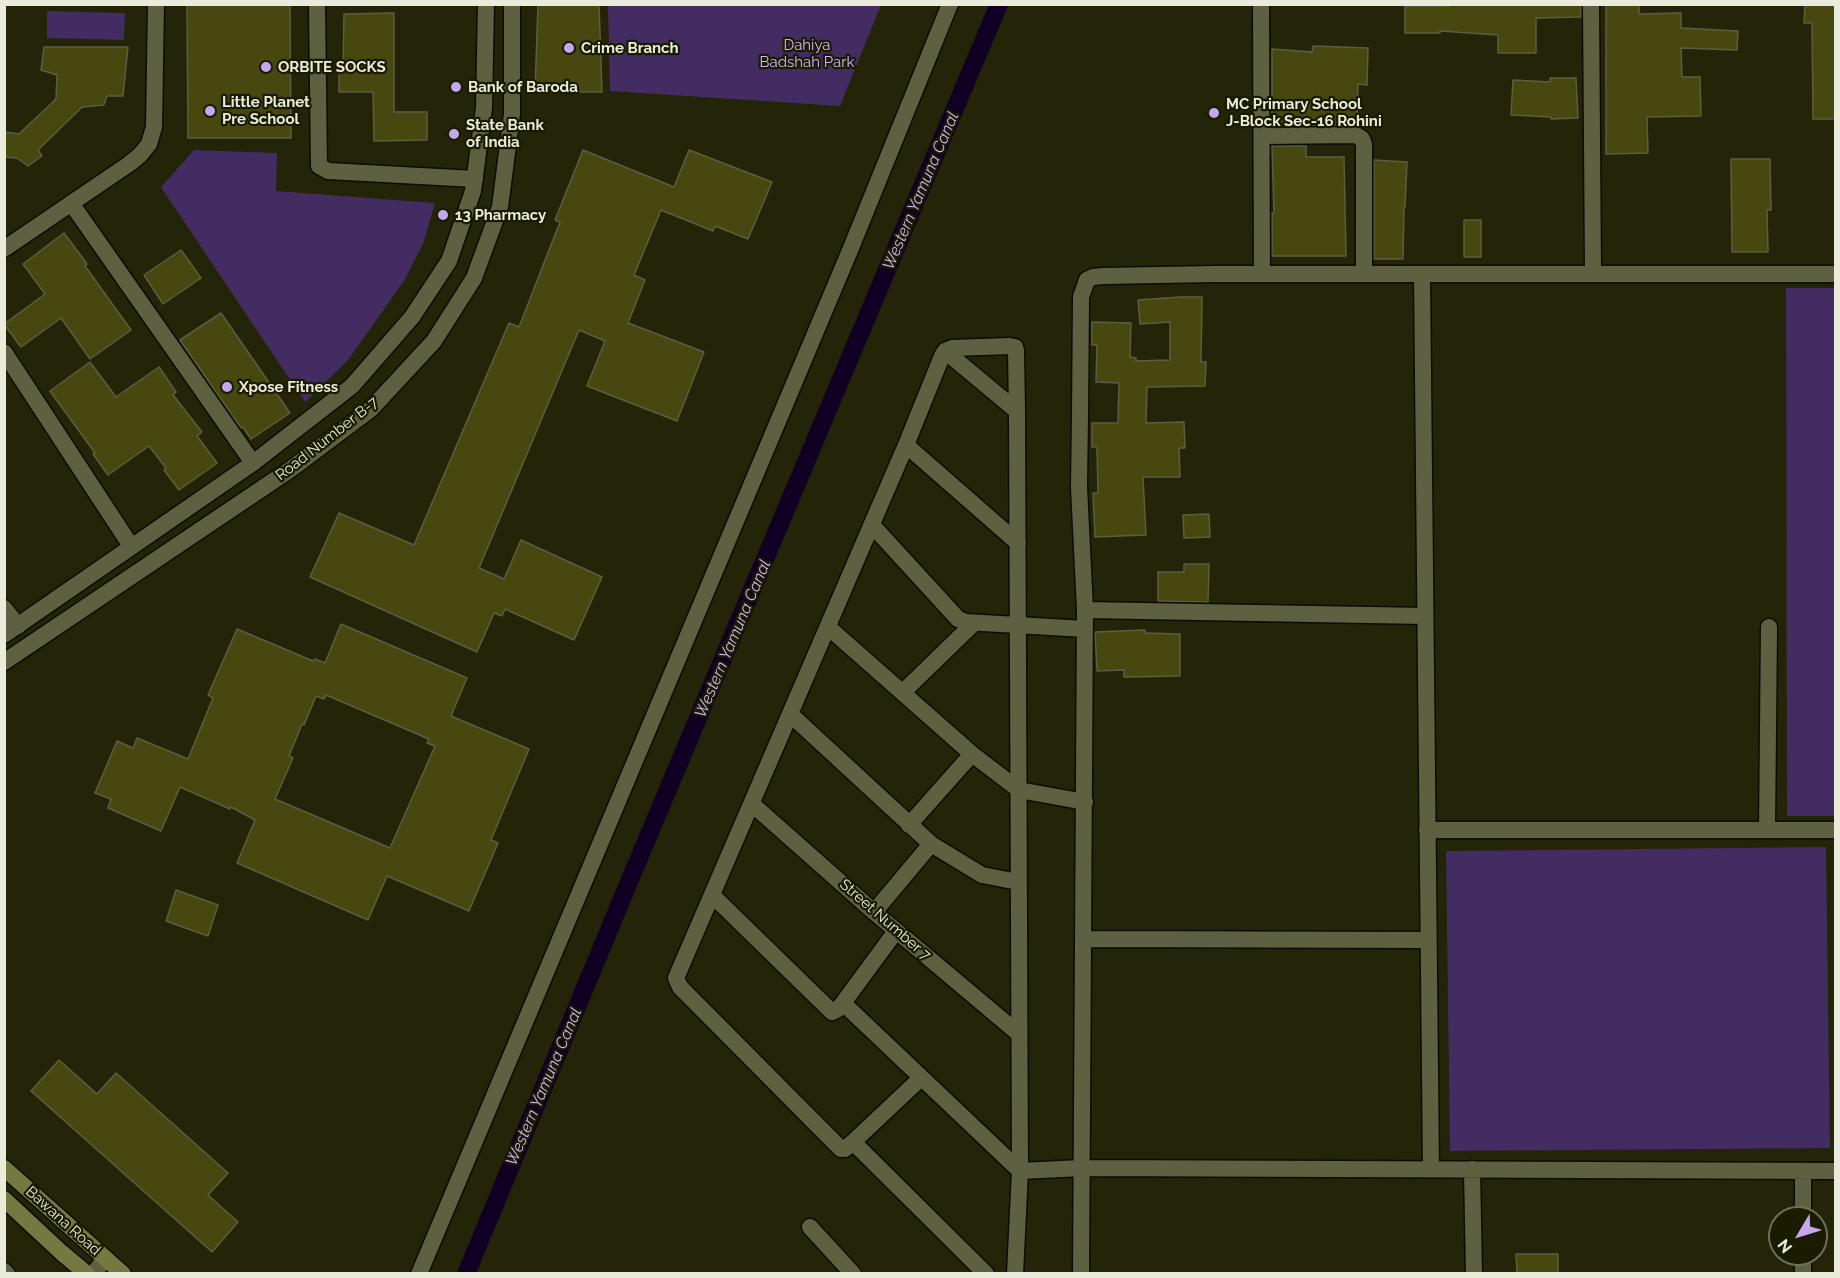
<!DOCTYPE html>
<html>
<head>
<meta charset="utf-8">
<style>
	body { margin:0 }
	#map { position:relative; width:1840px; height:1278px; overflow:hidden; background:#232408; font-family:Raleway,sans-serif }
	canvas { display:block }
	.frame { position:absolute; inset:0; border:6px solid #eaecdb; pointer-events:none }
	.north { position:absolute; left:1768px; top:1206px; width:60px; height:60px; box-sizing:border-box; background:#1a1b01; border:2px solid #6d6f58; border-radius:50%; rotate:232deg; font-size:16px; font-weight:700; line-height:24px; text-align:center; color:#eaecdb }
	.north::after { content:''; display:block; margin:auto; width:21px; height:27px; background:#c4a7f1; clip-path:polygon(50% 0,100% 100%,50% 72%,0 100%) }
</style>
</head>
<body>
<div id="map">
<canvas width="1840" height="1278"></canvas>
<div class="frame"></div>
<div class="north">N</div>
</div>
<script>
const context = document.querySelector('canvas').getContext('2d');
context.lineJoin = 'round';
function paint(path, color) {
  context.fillStyle = color;
  context.fill(path, 'evenodd');
}
function toPath(rows) {
  const path = new Path2D();
  for (const r of rows) {
    path.moveTo(r[0], r[1]);
    for (let i = 2; i < r.length; i += 2) path.lineTo(r[i], r[i + 1]);
  }
  return path;
}
function strokePath(path, color, width, dash) {
  context.strokeStyle = color;
  context.lineWidth = width;
  context.lineCap = dash ? 'butt' : 'round';
  context.setLineDash(dash || []);
  context.stroke(path);
}
function drawText(font, color, halo, rows, align = 'center') {
  context.font = font + ' Raleway,sans-serif';
  context.lineWidth = 4.5;
  context.setLineDash([]);
  context.textBaseline = 'middle';
  context.strokeStyle = halo;
  context.fillStyle = color;
  for (const [text, x, y, turn = 0] of rows) {
    context.save();
    context.translate(x, y);
    context.rotate((+turn || 0) * Math.PI / 180);
    context.textAlign = isNaN(turn) ? turn : align;
    if (halo) context.strokeText(text, 0, 0);
    context.fillText(text, 0, 0);
    context.restore();
  }
}
paint(toPath([
	[608,5,608,4,881,5,840,106,610,91],
	[47,11,125,13,124,40,47,38],
	[194,150,277,153,276,191,435,203,423,244,404,281,348,360,305,402,161,187],
	[1786,288,1835,288,1835,816,1787,816],
	[1826,847,1830,1148,1450,1151,1446,851]
]), '#432c61');
strokePath(toPath([
	[466,1274,631,877,999,4]
]), '#110023', 18);
const building = toPath([
	[187,4,290,4,291,138,188,138,187,4],
	[538,4,599,4,602,92,535,92,538,4],
	[1450,4,1581,4,1581,17,1536,18,1536,53,1498,53,1498,35,1440,31,1440,33,1405,33,1405,6,1449,6,1450,4],
	[1606,4,1639,4,1639,14,1681,13,1681,28,1738,31,1737,50,1681,48,1682,77,1700,77,1701,116,1647,117,1648,153,1606,154,1606,4],
	[1805,4,1836,4,1836,119,1813,119,1812,23,1804,23,1805,4],
	[394,13,394,112,427,112,427,140,374,141,373,92,339,92,339,72,343,72,344,14,394,13],
	[1313,46,1368,48,1367,85,1358,84,1357,125,1272,125,1272,49,1312,52,1313,46],
	[44,47,128,47,123,96,107,96,104,105,82,107,38,150,42,156,28,166,17,158,4,157,4,132,19,134,56,99,57,75,41,70,44,47],
	[1550,78,1576,78,1578,118,1551,119,1551,117,1511,115,1513,80,1550,82,1550,78],
	[1272,146,1306,146,1306,157,1344,157,1346,256,1272,256,1272,213,1274,213,1272,146],
	[583,150,674,187,689,150,772,182,748,239,715,226,713,231,661,210,634,275,645,280,628,323,704,352,677,421,587,386,605,341,579,330,479,568,504,579,521,540,602,577,574,640,505,609,502,616,494,613,477,652,310,577,339,513,414,545,509,323,519,327,560,222,555,220,583,150],
	[1731,159,1770,159,1771,210,1767,210,1768,252,1732,252,1731,159],
	[1374,160,1407,162,1405,207,1404,207,1403,259,1374,259,1374,160],
	[1464,220,1481,220,1481,257,1464,257,1464,220],
	[64,233,87,264,85,266,131,330,90,359,61,318,21,347,4,324,45,294,23,264,64,233],
	[181,250,201,278,163,304,144,275,181,250],
	[1180,297,1202,297,1201,362,1206,362,1205,386,1147,387,1146,423,1184,422,1185,448,1179,448,1180,477,1143,477,1146,535,1095,537,1093,493,1098,493,1097,447,1092,447,1092,423,1118,423,1119,383,1096,382,1097,345,1092,345,1092,322,1131,323,1130,357,1136,358,1136,361,1170,360,1170,322,1140,324,1138,300,1180,297],
	[221,313,290,413,251,439,243,427,241,428,180,340,221,313],
	[90,362,116,397,159,367,176,392,173,395,202,432,197,436,217,463,179,490,164,470,166,468,149,446,108,475,93,454,95,453,50,391,90,362],
	[1209,514,1210,537,1184,538,1183,515,1209,514],
	[1184,564,1209,564,1208,602,1158,601,1158,572,1184,572,1184,564],
	[341,624,467,678,451,716,529,749,491,840,498,843,469,911,387,876,368,920,237,863,255,820,231,807,230,809,180,787,161,831,108,808,111,799,95,793,117,741,133,748,137,738,188,759,213,698,208,695,237,629,313,661,315,659,325,663,341,624],
	[326,695,429,739,427,743,435,746,390,848,275,799,293,758,289,756,302,724,304,725,316,696,324,699,326,695],
	[1145,630,1145,633,1180,634,1180,676,1124,677,1124,670,1097,671,1095,632,1145,630],
	[176,890,218,905,208,936,166,921,176,890],
	[59,1060,97,1094,116,1073,228,1173,208,1195,238,1222,212,1252,31,1091,59,1060],
	[1516,1254,1558,1254,1558,1273,1517,1273,1516,1254]
]);
paint(building, '#46480f');
strokePath(building, '#5c5e41', 1.5);
const minor = toPath([
	[317,4,319,166,328,171,475,179],
	[1261,4,1262,274],
	[1591,4,1593,274],
	[1262,136,1356,135,1362,139,1364,144,1364,274],
	[71,203,253,463],
	[4,249,129,164,140,155,149,144,154,127,156,4],
	[1422,274,1431,1169],
	[945,351,1017,411],
	[4,352,131,546],
	[906,445,1018,543],
	[872,525,958,619,966,622,1085,629],
	[4,608,18,626],
	[1085,610,1425,616],
	[828,627,972,754,1019,790,1085,802],
	[903,692,974,623],
	[790,714,931,844,982,875,1018,882],
	[752,804,874,912,1019,1034],
	[909,825,972,754],
	[1427,830,1836,830],
	[1767,830,1769,627],
	[712,895,832,1012,838,1009,843,1003,896,931],
	[874,912,931,844],
	[1084,939,1428,940],
	[843,1003,1020,1171,1082,1168,1836,1171],
	[921,1078,853,1142,845,1149,841,1149,680,987,676,978,906,445,942,356,945,351,952,348,1010,346,1015,347,1016,350,1017,411,1020,1171,1015,1274],
	[853,1142,986,1274],
	[1472,1169,1474,1274],
	[1803,1171,1803,1218],
	[810,1227,853,1274],
	[1803,1254,1803,1274],
	[4,1271,7,1274],
	[1081,1274,1085,610,1079,487,1080,415,1081,297,1087,280,1093,277,1103,276,1214,274,1836,274]
]);
const tertiary = toPath([
	[4,635,253,463,352,386,412,317,449,261,473,191,484,108,486,4],
	[4,662,291,469,371,409,434,341,474,278,500,207,512,114,512,4],
	[93,1274,105,1259],
	[419,1274,851,248,950,4]
]);
const secondary = toPath([
	[4,1168,123,1274],
	[4,1199,62,1253,87,1274]
]);
strokePath(minor, '#0c0d00', 19);
strokePath(tertiary, '#0c0d00', 19);
strokePath(secondary, '#0c0d00', 19);
strokePath(minor, '#5e6042', 16);
strokePath(tertiary, '#5e6042', 16);
strokePath(secondary, '#757841', 16);
for (const [x, y, r, color] of [
	[569,48,6,"#c4a7f1"],
	[266,67,6,"#c4a7f1"],
	[456,87,6,"#c4a7f1"],
	[210,111,6,"#c4a7f1"],
	[1214,113,6,"#c4a7f1"],
	[454,134,6,"#c4a7f1"],
	[443,215,6,"#c4a7f1"],
	[227,387,6,"#c4a7f1"]
]) {
  const dot = new Path2D();
  dot.arc(x, y, r, 0, 2 * Math.PI);
  context.fillStyle = color;
  context.fill(dot);
  strokePath(dot, '#1a1b01', 2);
}
drawText('15px', '#d0b5fa', '#1a1b01', [
	["Dahiya",807,45],
	["Badshah Park",807,62]
]);
drawText('bold 15px', '#eaecdb', '#1a1b01', [
	["Crime Branch",581,48],
	["ORBITE SOCKS",278,67],
	["Bank of Baroda",468,87],
	["Little Planet",222,102],
	["Pre School",222,119],
	["MC Primary School",1226,104],
	["J-Block Sec-16 Rohini",1226,121],
	["State Bank",466,125],
	["of India",466,142],
	["13 Pharmacy",455,215],
	["Xpose Fitness",239,387]
], 'left');
drawText('15px', '#eaecdb', '#1a1b01', [
	["Road Number B-7",327,439,-38],
	["Street Number 7",885,920,41],
	["Bawana Road",63,1221,42]
]);
drawText('italic 16px', '#d1b6fb', '#1a1b01', [
	["Western Yamuna Canal",921,191,-67],
	["Western Yamuna Canal",733,639,-67],
	["Western Yamuna Canal",544,1087,-67]
]);
</script>
</body>
</html>
